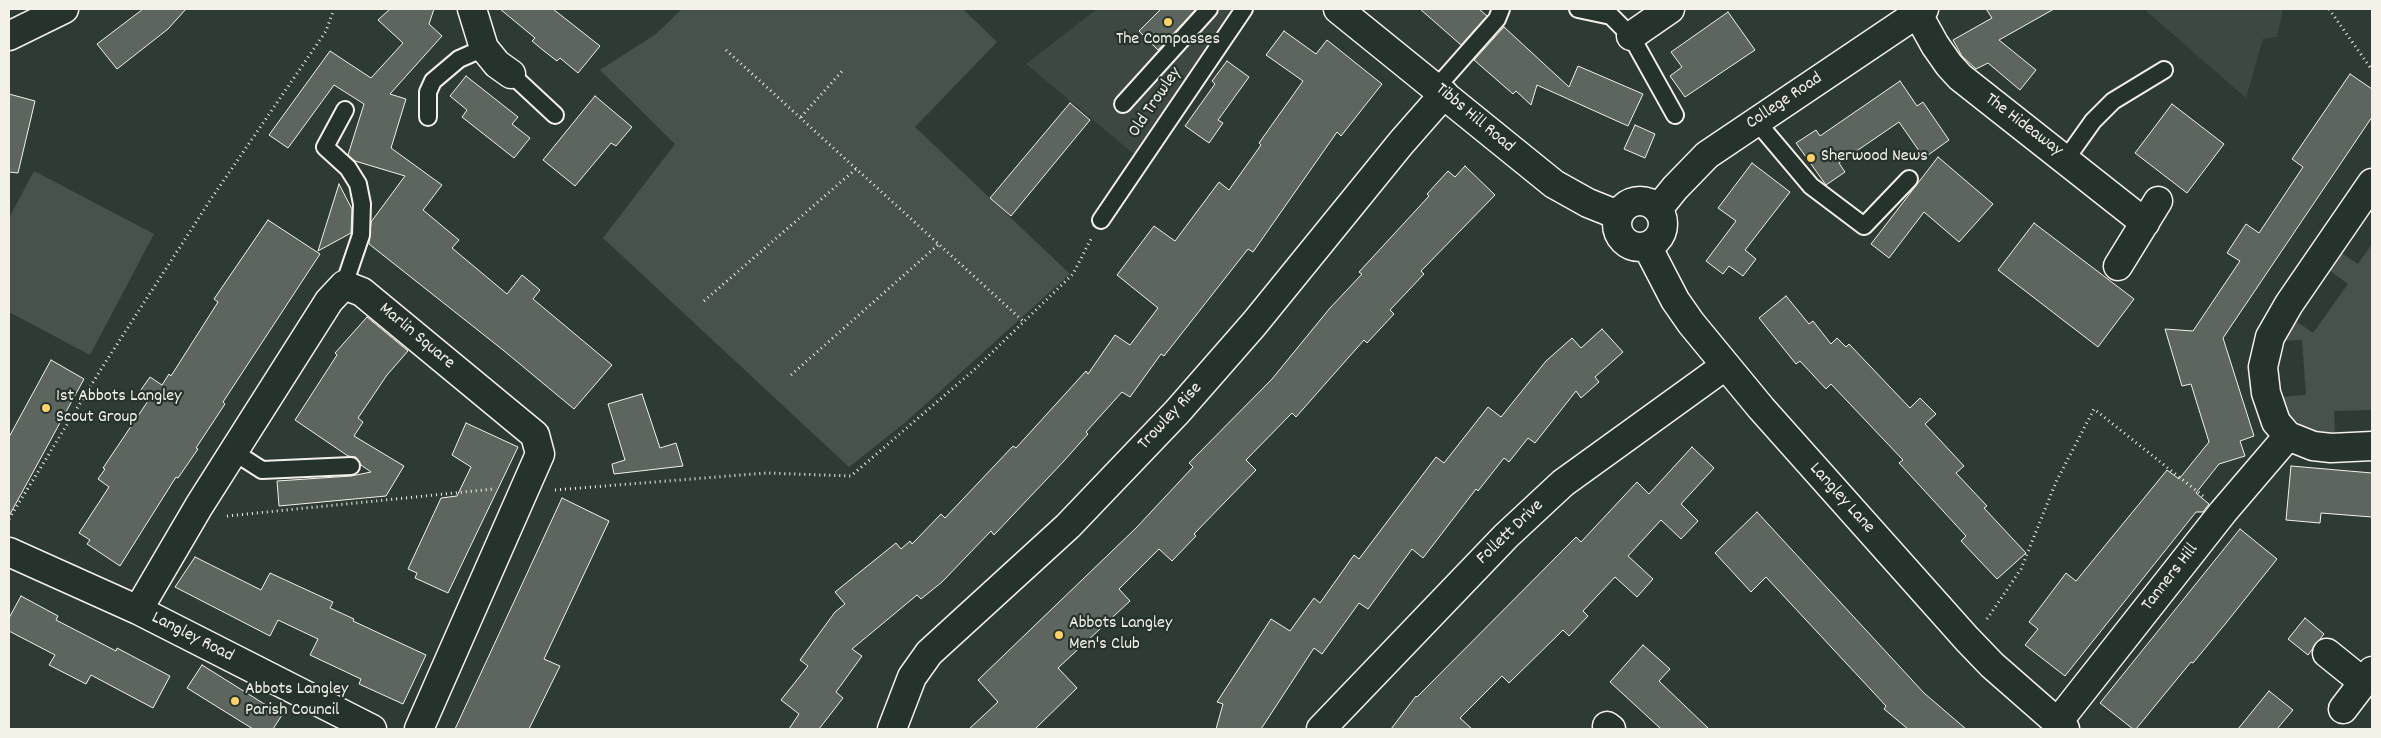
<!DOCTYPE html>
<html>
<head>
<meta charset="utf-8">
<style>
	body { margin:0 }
	#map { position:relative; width:2381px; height:738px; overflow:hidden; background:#2e3b34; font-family:Dekko,sans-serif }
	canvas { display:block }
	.frame { position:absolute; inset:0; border:10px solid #f4f1e8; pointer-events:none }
</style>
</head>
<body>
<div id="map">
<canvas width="2381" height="738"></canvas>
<div class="frame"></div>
</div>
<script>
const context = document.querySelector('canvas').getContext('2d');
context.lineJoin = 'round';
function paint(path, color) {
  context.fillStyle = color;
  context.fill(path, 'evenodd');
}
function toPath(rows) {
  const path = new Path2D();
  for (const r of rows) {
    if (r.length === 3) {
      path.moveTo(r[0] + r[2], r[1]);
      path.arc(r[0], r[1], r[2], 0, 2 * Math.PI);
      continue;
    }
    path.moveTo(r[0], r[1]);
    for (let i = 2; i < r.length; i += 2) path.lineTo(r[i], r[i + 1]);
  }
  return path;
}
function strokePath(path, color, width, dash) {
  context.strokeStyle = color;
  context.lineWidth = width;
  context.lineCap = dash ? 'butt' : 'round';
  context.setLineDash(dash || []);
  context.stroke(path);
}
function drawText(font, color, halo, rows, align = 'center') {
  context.font = font + ' Dekko,sans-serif';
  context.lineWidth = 4.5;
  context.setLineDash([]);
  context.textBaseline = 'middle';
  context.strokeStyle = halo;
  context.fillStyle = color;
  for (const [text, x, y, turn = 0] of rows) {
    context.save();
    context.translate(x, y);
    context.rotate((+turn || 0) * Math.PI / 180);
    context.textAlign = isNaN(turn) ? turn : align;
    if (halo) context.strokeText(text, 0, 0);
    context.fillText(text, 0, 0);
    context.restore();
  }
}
paint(toPath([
	[1097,9,1236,9,1217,39,1135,155,1026,64],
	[2144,9,2283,9,2277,37,2263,39,2246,98]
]), '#3c4841');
paint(toPath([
	[682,9,963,9,997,42,915,127,1070,274,907,421,849,467,603,238,675,144,600,70,656,34],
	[34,171,154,234,90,355,9,312,9,218],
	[2372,244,2372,410,2334,411,2335,436,2320,433,2301,425,2289,415,2280,397,2306,395,2302,340,2277,341,2290,317,2313,333,2348,284,2325,267,2337,250,2358,264]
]), '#48524c');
const building = toPath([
	[143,9,186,9,168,29,117,69,97,44,143,9],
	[390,9,434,9,429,24,442,36,390,94,406,99,391,148,442,185,423,210,459,240,452,248,507,294,522,275,540,290,533,299,612,365,574,409,503,350,369,244,371,222,405,176,355,161,348,155,364,104,334,85,288,148,269,135,330,51,371,78,403,43,378,20,390,9],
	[500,9,553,9,600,46,578,73,560,58,557,61,544,51,532,41,535,38,500,9],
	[1161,9,1196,9,1158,50,1139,31,1161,9],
	[1420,9,1479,9,1487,16,1461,45,1420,9],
	[1986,9,2054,9,1999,40,2036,70,2020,90,1988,63,1976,69,1962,56,1953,40,1992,18,1986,9],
	[1728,12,1755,50,1685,97,1670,76,1682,67,1671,52,1728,12],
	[1504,27,1569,87,1578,66,1643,94,1628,126,1537,85,1531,105,1516,91,1513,94,1474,60,1504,27],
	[1284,31,1316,54,1327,40,1382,84,1341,136,1337,132,1253,252,1248,249,1164,356,1161,354,1130,397,1122,392,1086,432,1088,434,1063,462,994,535,991,531,942,582,921,599,917,595,852,649,862,656,836,692,843,698,819,729,789,729,799,714,781,700,808,666,800,660,835,612,845,604,835,592,896,543,901,549,910,541,912,544,941,514,945,518,1013,446,1016,448,1086,371,1088,374,1115,335,1130,345,1158,308,1117,275,1154,226,1175,241,1219,182,1229,190,1261,145,1259,143,1303,81,1266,55,1284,31],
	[1227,61,1249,77,1218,120,1223,123,1209,143,1185,126,1215,84,1212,81,1227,61],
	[2350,74,2372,89,2372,117,2223,338,2254,436,2240,441,2245,456,2219,464,2196,493,2209,504,2203,512,2196,512,2065,676,2025,645,2038,629,2029,622,2066,573,2076,581,2167,470,2179,479,2209,442,2191,384,2182,386,2165,329,2193,331,2240,261,2227,253,2246,224,2259,233,2303,167,2292,159,2350,74],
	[466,76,518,117,512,124,530,138,514,158,462,117,467,110,450,96,466,76],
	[1900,81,1917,106,1923,102,1949,140,1924,158,1899,122,1839,163,1845,172,1826,185,1796,143,1816,130,1820,136,1900,81],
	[9,94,35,101,18,173,9,172,9,94],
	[595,96,632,127,616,146,611,143,575,186,543,160,595,96],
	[1070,103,1090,120,1011,216,990,198,1070,103],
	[2172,104,2224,144,2187,193,2135,153,2172,104],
	[1635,125,1655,134,1645,158,1624,149,1635,125],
	[1938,157,1993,204,1959,242,1924,212,1889,258,1871,244,1938,157],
	[1752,163,1790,192,1745,250,1756,259,1743,276,1729,266,1723,274,1706,261,1736,221,1718,208,1752,163],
	[1465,166,1495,195,1421,271,1424,274,1390,310,1394,314,1367,343,1364,340,1296,417,1292,413,1246,460,1256,470,1194,534,1196,536,1172,561,1159,549,1119,589,1130,601,1058,668,1077,688,1035,729,969,729,998,702,978,680,1136,528,1193,467,1189,463,1272,379,1330,308,1362,274,1359,272,1429,196,1427,194,1448,171,1455,177,1465,166],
	[339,184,352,209,351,233,318,251,339,184],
	[268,220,320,254,223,402,225,404,196,448,198,449,178,478,176,477,120,566,87,544,90,540,79,533,109,487,98,479,105,469,103,468,148,401,138,394,150,377,162,385,169,374,171,376,218,302,214,299,268,220],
	[2034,223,2134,299,2098,347,1998,270,2034,223],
	[1786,296,1809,324,1813,321,1831,344,1837,338,1846,347,1849,344,1910,408,1920,398,1936,414,1925,424,1964,466,1956,473,1987,506,1984,508,2026,553,1997,579,1961,541,1966,536,1899,463,1903,460,1831,384,1826,389,1800,361,1796,364,1759,318,1786,296],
	[367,317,408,351,387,375,358,418,363,422,354,436,404,466,386,496,279,506,277,481,351,476,371,472,361,465,356,457,348,456,295,420,337,355,335,353,367,317],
	[1602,329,1623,352,1595,377,1599,382,1581,398,1576,391,1535,443,1528,438,1509,462,1504,458,1478,491,1476,489,1423,558,1412,549,1368,609,1359,603,1322,654,1314,648,1261,729,1216,729,1223,704,1217,702,1271,619,1290,631,1314,598,1320,603,1354,555,1359,559,1436,457,1444,463,1488,407,1501,417,1546,361,1572,338,1581,348,1602,329],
	[51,360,84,379,9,516,9,437,51,360],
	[642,394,660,448,676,443,683,466,614,474,612,464,625,460,608,404,642,394],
	[466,423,518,447,448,593,415,578,417,573,408,569,441,498,457,496,471,467,452,455,466,423],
	[1692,447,1714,468,1681,504,1698,521,1681,539,1661,520,1628,556,1653,579,1637,597,1615,577,1583,611,1588,616,1569,636,1563,630,1509,683,1502,676,1460,718,1472,729,1391,729,1416,696,1417,697,1576,537,1581,542,1637,482,1649,494,1692,447],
	[2291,466,2372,473,2372,517,2321,513,2320,523,2286,520,2291,466],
	[562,498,609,521,544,659,560,666,529,729,455,729,562,498],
	[1757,512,1924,693,1966,729,1908,729,1884,709,1886,706,1766,577,1751,592,1715,553,1757,512],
	[2240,529,2277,559,2226,623,2193,663,2191,662,2136,729,2133,729,2100,703,2240,529],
	[195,557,261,590,270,573,333,602,330,608,354,619,353,621,426,655,403,704,359,684,361,679,310,655,318,639,278,620,270,636,175,587,195,557],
	[21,596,58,616,56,620,116,651,117,648,170,676,153,708,91,675,86,684,49,665,55,655,9,631,9,618,21,596],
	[2305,618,2324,634,2308,655,2288,639,2305,618],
	[1643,645,1670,669,1659,681,1709,729,1661,729,1610,682,1643,645],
	[202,665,282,715,273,729,253,729,187,688,202,665],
	[2269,691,2293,710,2277,729,2238,729,2269,691]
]);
paint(building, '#5c655e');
strokePath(building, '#f4f1e8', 1);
const service = toPath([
	[1578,9,1611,16,1631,36,1675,115],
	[511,74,555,115],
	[1436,88,1497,19,1501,9],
	[1123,104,1209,9],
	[428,117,428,92,433,81,459,59,484,48],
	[1757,122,1811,186,1864,226,1909,179],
	[2066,159,2093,121,2113,101,2164,70],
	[1101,220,1244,9],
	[344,285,361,235,362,204,358,184,348,168,325,147,345,110],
	[234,452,262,470,351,466]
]);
const minor = toPath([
	[472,9,484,48,497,64,511,74],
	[1915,9,1935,45,1949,65,1960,77,2145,223],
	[9,36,64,9],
	[1631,36,1670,9],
	[2372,183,2289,304,2270,337,2263,367,2266,393,2276,422,2288,436,2313,446,2331,448,2372,446],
	[2118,266,2158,201],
	[9,552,138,610,372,729],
	[138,610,199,506,329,301,344,285,362,292,535,435,540,454,419,729],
	[2327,653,2363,682],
	[2343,709,2372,671],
	[2057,723,2223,512,2288,436],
	[1607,726,1611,729],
	[892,729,912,677,929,653,1068,526,1177,412,1254,324,1401,143,1444,94],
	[1321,729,1506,536,1563,483,1725,366]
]);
const tertiary = toPath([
	[1338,9,1554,184,1588,203,1618,215],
	[1640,224,23],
	[1658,209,1675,188,1707,155,1924,9],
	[1647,246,1675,300,1691,323,1761,408,1967,639,1992,665,2065,729]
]);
strokePath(service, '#f4f1e8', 20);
strokePath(minor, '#f4f1e8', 31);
strokePath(tertiary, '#f4f1e8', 31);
strokePath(toPath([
	[2329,9,2372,70],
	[726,50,1024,322],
	[801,117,843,70],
	[704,301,857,168],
	[791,375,939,244],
	[555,490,766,473,851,476,974,370,1073,274,1091,239],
	[227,516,494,489],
	[9,519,103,366,211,199,326,31,334,9],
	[1987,619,2021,569,2056,482,2094,409,2203,496]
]), '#f4f1e8', 3, [1, 4]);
strokePath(service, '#26332d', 16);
strokePath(minor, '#26332d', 28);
strokePath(tertiary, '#26332d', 28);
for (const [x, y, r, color] of [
	[1168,22,5,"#ffd166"],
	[1811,158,5,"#ffd166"],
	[46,408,5,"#ffd166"],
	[1059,635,5,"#ffd166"],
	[235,701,5,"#ffd166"]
]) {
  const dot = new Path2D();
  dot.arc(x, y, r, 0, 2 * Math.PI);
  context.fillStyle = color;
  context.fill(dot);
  strokePath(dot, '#26332d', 2);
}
drawText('18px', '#f4f1e8', '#26332d', [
	["The Compasses",1168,41,"center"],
	["Sherwood News",1821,158],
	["1st Abbots Langley",56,398],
	["Scout Group",56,419],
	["Abbots Langley",1069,625],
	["Men's Club",1069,646],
	["Abbots Langley",245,691],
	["Parish Council",245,712]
], 'left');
drawText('18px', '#f4f1e8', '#26332d', [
	["College Road",1785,102,-34],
	["Old Trowley",1156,103,-56],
	["Tibbs Hill Road",1474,119,40],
	["The Hideaway",2023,126,37],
	["Marlin Square",416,337,40],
	["Trowley Rise",1171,417,-47],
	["Langley Lane",1841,499,48],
	["Follett Drive",1511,533,-44],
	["Tanners Hill",2171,578,-52],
	["Langley Road",192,638,27]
]);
</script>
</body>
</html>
